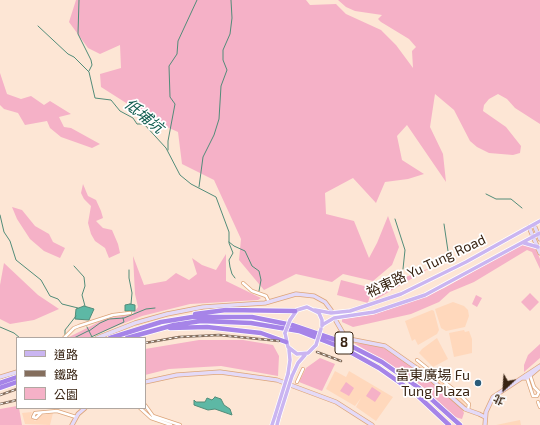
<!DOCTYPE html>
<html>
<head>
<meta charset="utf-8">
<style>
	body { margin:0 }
	#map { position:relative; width:540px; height:425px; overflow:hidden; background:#fde6d5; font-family:"Exo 2","Noto Sans TC",sans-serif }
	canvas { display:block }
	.legend { position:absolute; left:16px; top:337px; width:130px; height:72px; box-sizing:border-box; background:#fff; border:1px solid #b0a7a1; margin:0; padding:5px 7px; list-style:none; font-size:12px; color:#392413 }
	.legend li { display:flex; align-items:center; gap:8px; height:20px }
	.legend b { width:20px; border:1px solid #b0a7a1 }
	.north { position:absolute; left:484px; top:369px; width:40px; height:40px; -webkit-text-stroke:3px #fff; paint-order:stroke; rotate:205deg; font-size:11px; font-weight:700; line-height:16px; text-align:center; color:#392413 }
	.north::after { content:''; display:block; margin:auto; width:14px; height:18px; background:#392413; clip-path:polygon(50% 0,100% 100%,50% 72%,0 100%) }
</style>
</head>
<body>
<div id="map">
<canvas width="540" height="425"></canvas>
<ul class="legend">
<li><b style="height:5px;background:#cab5f1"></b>道路</li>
<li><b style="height:5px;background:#846e5d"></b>鐵路</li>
<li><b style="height:11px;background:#f5b1c7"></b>公園</li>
</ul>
<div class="north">北</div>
</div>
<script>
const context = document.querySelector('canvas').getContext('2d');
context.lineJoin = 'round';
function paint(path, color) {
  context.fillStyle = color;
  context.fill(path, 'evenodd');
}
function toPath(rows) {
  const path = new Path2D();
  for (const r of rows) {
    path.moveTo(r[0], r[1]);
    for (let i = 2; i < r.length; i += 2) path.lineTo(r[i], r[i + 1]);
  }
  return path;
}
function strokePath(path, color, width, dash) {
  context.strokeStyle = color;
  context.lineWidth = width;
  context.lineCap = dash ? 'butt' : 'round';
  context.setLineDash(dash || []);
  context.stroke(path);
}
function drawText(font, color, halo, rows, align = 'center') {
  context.font = font + ' "Exo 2","Noto Sans TC",sans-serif';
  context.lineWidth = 3.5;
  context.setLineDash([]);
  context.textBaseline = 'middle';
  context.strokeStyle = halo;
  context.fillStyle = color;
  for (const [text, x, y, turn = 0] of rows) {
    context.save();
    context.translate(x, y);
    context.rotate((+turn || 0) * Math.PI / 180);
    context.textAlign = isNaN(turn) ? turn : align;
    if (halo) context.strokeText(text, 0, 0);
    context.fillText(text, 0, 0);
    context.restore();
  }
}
paint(toPath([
	[453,302,464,306,468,310,469,316,465,327,446,331,441,328,435,309],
	[432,310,434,311,439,330,437,334,418,345,415,339,412,341,405,321],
	[464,330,465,332,469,331,472,339,472,353,454,357,449,333],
	[437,338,448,359,433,367,419,353,422,349],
	[414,363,436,375,458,394,467,407],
	[335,371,346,377,349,371,393,397,376,421,356,407,361,398,355,406,326,389],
	[32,412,30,417,35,421,42,415,53,413,50,425,25,424,22,413],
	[520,420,521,425,496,425]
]), '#ffd8bc');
paint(toPath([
	[76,0,306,0,310,5,336,4,346,14,381,30,396,45,413,68,412,51,416,47,409,39,381,22,378,19,382,15,355,11,346,7,338,0,540,0,540,124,515,108,507,99,498,94,489,99,484,105,483,111,506,127,521,146,520,153,513,155,489,153,477,147,470,141,454,110,435,94,430,127,443,154,446,182,407,125,397,136,402,160,424,174,408,179,385,182,376,203,353,178,325,193,326,214,354,221,369,258,377,243,388,216,399,247,392,265,373,281,343,274,332,282,296,274,264,290,239,260,241,239,214,180,182,164,178,132,156,122,101,87,100,74,121,68,120,45,100,54,88,48,69,22],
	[0,73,7,94,21,99,31,96,44,105,50,101,71,114,59,117,64,127,71,128,100,144,92,148,61,137,50,128,47,121,25,125,18,113,4,109,0,105],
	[83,184,88,196,96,200,101,211,103,218,96,221,103,228,112,230,118,244,120,253,109,258,105,248,95,241,91,234,88,223,91,206,84,199,81,193],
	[12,207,22,210,35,226,49,234,53,242,65,248,60,258,44,251,30,239,17,219],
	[522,244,535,247,540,259,540,269,532,252,527,250,474,282,450,292,439,302,411,314,353,327,342,322,342,319,375,314,420,298,444,288],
	[226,254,226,281,261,298,258,300,190,304,142,316,87,338,67,338,105,319,133,314,138,307,135,294,133,256,144,285,166,281,176,273,189,280,197,274,192,258,202,265,216,270],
	[4,263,38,295,59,309,34,320,10,324,0,319,0,285],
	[430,268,375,300,378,291,392,282],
	[341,280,372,288,368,303,337,295],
	[530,293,539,302,530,311,521,302],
	[476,295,482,298,477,307,472,304],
	[199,340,243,340,273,345,279,356,278,376,221,366,169,369,145,375,145,349],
	[354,343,373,345,386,349,423,374,462,409,464,413,462,419,455,417,423,387,402,372],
	[540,344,540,358,524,372,524,365,528,355],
	[320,358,335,364,322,391,299,382,306,368],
	[346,382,354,388,349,396,340,391],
	[372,387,381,393,375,402,366,396],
	[17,406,17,408,19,408,22,425,0,425,0,409]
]), '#f5b1c7');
const water = toPath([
	[130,304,135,305,135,311,125,311,125,305,130,304],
	[84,306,94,309,89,320,75,319,76,309,84,306],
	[215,397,221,399,224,405,230,409,232,415,215,409,208,410,194,405,194,400,196,402,205,402,207,398,212,400,215,397]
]);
paint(water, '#5db8a5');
strokePath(water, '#528c79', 1);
strokePath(toPath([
	[79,0,78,34,91,60,92,65,89,71],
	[38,26,68,54,74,57,89,72,95,98,111,100,120,111,133,118,137,124,144,124,166,148,180,175,191,184,216,197,229,232,229,243,233,253,229,260,230,267,232,274,235,278],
	[168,150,168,141,175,104,170,97,169,66,177,54,178,41,197,0],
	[199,187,203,157,214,135,219,119,221,86,227,70,223,60,223,50,230,34,232,18,231,0],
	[486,194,496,199,511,199,522,208],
	[0,215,4,232,10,241,16,260,41,280,50,296,58,299,62,304,78,308],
	[395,219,405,250,403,269],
	[444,224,448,251],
	[229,242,234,246,245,251,252,266,259,271,261,280,259,291],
	[74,266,84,277,85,286,82,295,85,306],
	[129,270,129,278,132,293,131,304],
	[0,327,14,333,20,338],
	[87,327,92,337],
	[89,331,100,323,109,319,124,318,146,309,155,308],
	[65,335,65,330,76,316],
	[74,338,88,331],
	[89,338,124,322,123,318]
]), '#528c79', 1);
const street = toPath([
	[243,283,252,291,266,296,269,302],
	[64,338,74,328,79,326,113,315,130,313],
	[417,360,458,393,469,404,468,410],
	[526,375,530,375,534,387,539,392,537,396,533,396,526,375],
	[297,382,303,369],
	[538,402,540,407],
	[145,405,153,416,180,425],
	[140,408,151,418,171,425],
	[41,413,36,418,33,417,35,413,57,411,76,417]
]);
const secondary = toPath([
	[534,225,540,239],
	[529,227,540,253],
	[336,321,343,333,349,339,385,346,425,374,465,409,479,414,485,417],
	[97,338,135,323,167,314,203,307,265,303,296,294,314,296,325,302,331,310],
	[0,377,17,372],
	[522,378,527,378,540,367],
	[145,382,177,375,220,372,277,380,336,402,372,425],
	[72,425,78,414,85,408],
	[485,425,486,412,493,397,540,366]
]);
const primary = toPath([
	[524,243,538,247],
	[315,310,331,313,350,311,401,294,466,262,540,221],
	[290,320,297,310,307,307,319,313,322,320,322,326],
	[322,325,334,318,374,312,425,295,540,233],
	[285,333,288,347,297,354,308,353,316,345],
	[288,374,290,360,289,350],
	[292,376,298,363,305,355],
	[272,425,275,416],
	[277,425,279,417]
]);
const highway = toPath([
	[195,314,226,310,295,311],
	[170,328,207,327,261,333,286,342],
	[110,338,161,322,192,317,252,317,292,325,345,343,382,362,419,388,460,425],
	[127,338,174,325,201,321,251,323,299,331,343,348,379,368,416,394,449,425],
	[0,383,17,377],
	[0,388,17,382]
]);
strokePath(street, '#dca57b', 4);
strokePath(secondary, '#dca57b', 5);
strokePath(primary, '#fff', 5);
strokePath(highway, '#fff', 6);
strokePath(street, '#fff', 2.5);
strokePath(secondary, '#e4daf8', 3.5);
strokePath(primary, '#cab5f1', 3.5);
strokePath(highway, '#a684e8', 4.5);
const rail = toPath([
	[145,343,179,337,219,335,279,341],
	[317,352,341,361],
	[0,395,17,389],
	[0,404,17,400]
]);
strokePath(rail, '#846e5d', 2.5);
strokePath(rail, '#fff', 1, [3]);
const primaryBridge = toPath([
	[285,333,290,320],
	[316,345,321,329],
	[275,416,288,374],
	[279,417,292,376]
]);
strokePath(primaryBridge, '#fff', 5, []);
strokePath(primaryBridge, '#cab5f1', 3.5);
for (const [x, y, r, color] of [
	[478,383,4,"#2b5c7a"]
]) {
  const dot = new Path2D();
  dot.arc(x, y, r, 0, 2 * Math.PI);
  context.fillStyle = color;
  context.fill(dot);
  strokePath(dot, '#fff', 1.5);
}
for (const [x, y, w] of [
	[344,343,18]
]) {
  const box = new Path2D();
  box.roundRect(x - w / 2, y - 11, w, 22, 3);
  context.fillStyle = '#fff';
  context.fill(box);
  strokePath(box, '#392413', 1);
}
drawText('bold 13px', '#392413', null, [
	["8",344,343]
]);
drawText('14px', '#392413', '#fff', [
	["裕東路 Yu Tung Road",426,266,-25]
]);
drawText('14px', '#392413', '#fff', [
	["富東廣場 Fu",470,375],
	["Tung Plaza",470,391]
], 'right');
drawText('italic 15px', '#0e5b4e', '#fff', [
	["低埔坑",144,116,39]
]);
</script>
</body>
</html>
